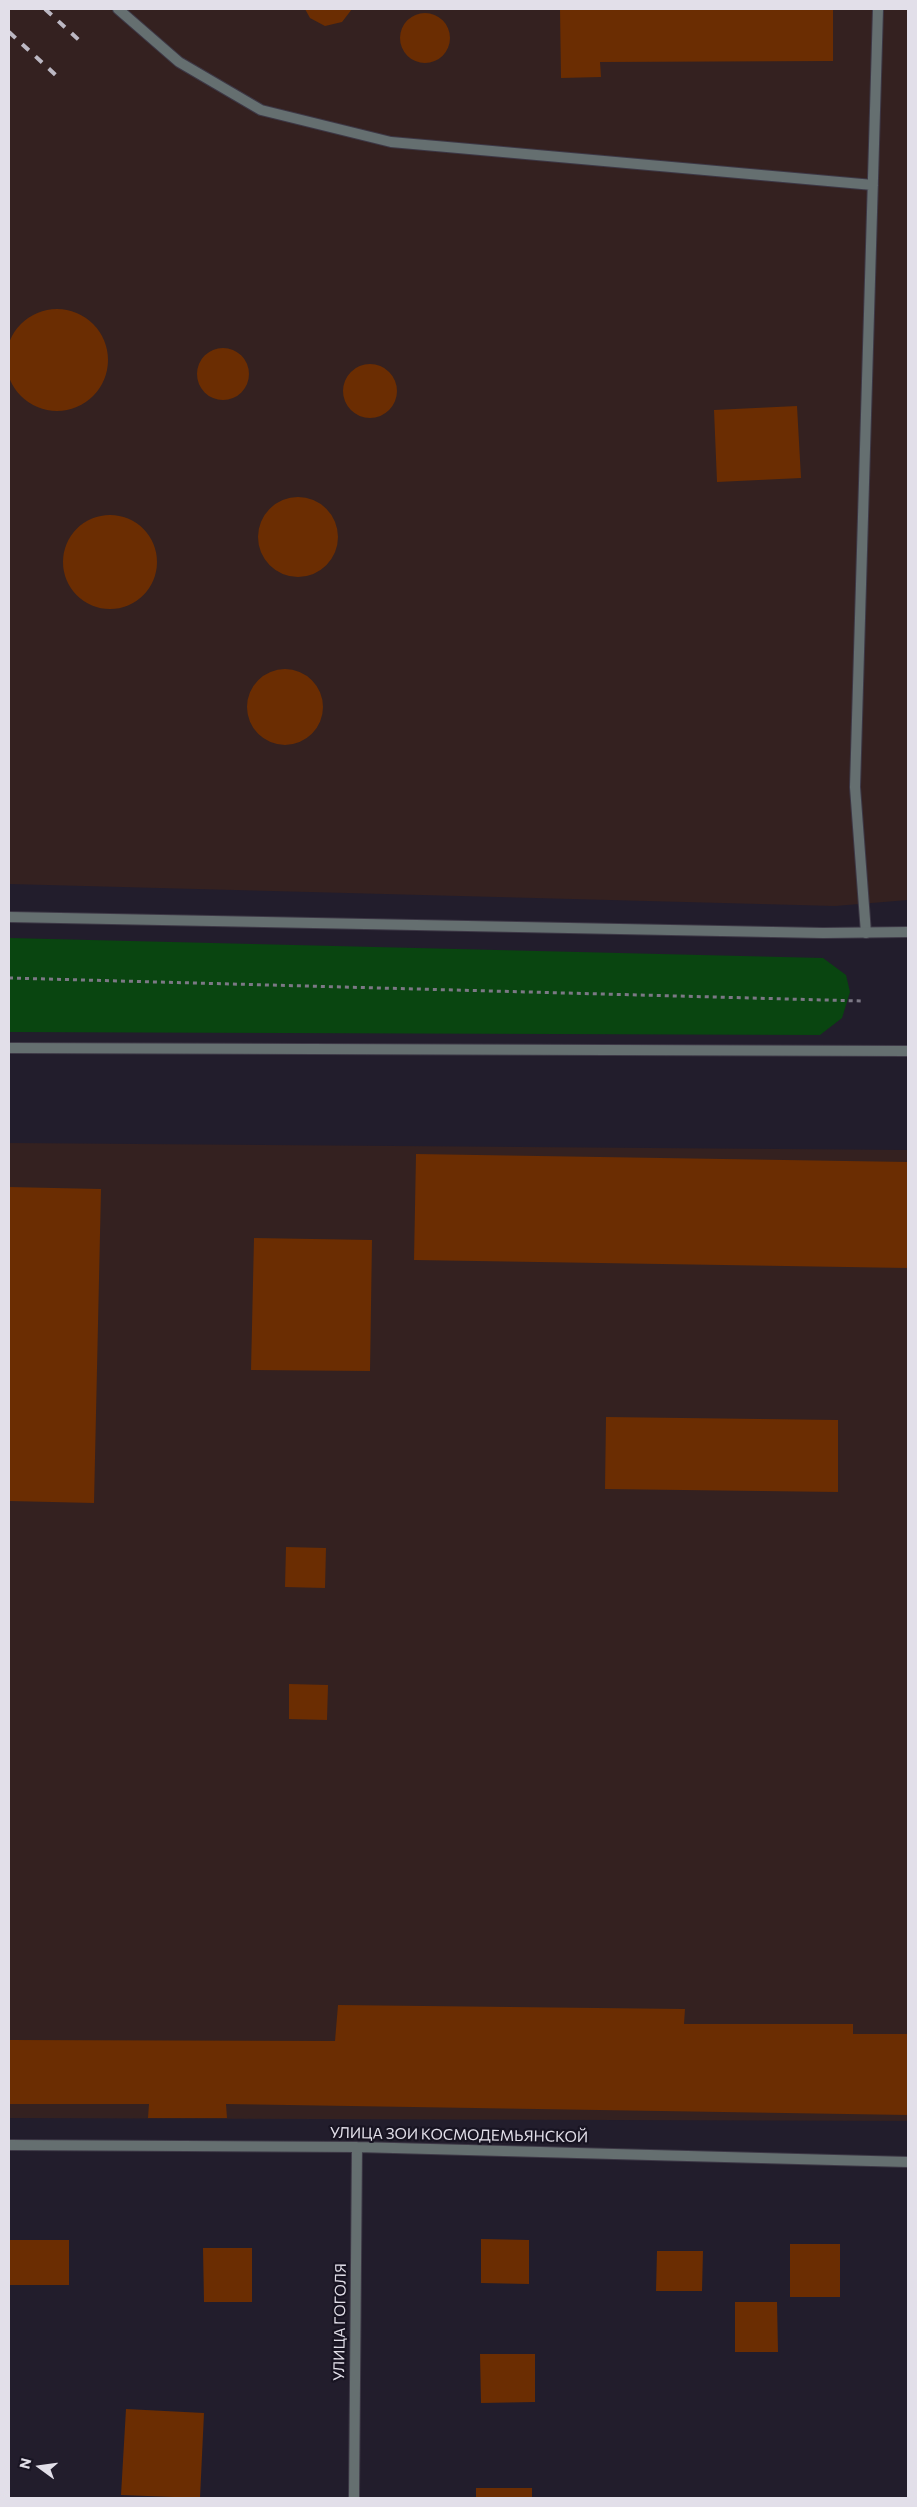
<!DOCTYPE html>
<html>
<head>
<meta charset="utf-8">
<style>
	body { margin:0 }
	#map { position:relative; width:917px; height:2507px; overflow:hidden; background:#221d2c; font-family:Commissioner,sans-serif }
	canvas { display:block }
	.frame { position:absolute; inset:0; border:10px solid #e2dfe9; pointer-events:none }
	.north { position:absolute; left:15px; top:2442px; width:50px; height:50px; -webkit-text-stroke:4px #181422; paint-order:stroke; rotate:284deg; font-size:14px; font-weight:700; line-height:20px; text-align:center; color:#e2dfe9 }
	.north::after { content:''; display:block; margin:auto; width:18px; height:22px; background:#e2dfe9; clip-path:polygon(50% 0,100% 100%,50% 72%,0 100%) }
</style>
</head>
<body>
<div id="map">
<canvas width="917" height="2507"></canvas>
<div class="frame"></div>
<div class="north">N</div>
</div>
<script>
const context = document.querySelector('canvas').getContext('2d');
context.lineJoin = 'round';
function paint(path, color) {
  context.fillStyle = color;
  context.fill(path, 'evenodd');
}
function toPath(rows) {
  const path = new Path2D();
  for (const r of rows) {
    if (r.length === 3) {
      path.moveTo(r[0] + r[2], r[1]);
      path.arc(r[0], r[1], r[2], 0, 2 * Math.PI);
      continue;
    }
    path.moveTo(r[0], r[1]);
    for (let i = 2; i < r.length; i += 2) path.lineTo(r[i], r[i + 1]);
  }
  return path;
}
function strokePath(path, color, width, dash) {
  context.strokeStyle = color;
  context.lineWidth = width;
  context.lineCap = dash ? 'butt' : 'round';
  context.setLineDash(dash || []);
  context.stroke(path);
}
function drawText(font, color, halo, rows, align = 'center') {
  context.font = font + ' Commissioner,sans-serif';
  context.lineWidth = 4.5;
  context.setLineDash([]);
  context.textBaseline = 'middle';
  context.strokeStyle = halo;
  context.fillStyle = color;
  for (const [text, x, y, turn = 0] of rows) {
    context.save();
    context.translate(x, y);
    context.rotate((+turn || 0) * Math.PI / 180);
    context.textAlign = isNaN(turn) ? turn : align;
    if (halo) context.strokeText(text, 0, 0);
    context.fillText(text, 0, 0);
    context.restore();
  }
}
paint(toPath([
	[9,9,908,9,908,900,835,906,9,884],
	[9,1143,908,1150,908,2121,9,2118]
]), '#342120');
paint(toPath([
	[9,938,823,958,846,975,850,992,842,1018,820,1035,9,1032]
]), '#094510');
paint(toPath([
	[305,9,352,9,342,22,325,26,310,18],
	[560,9,833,9,833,61,600,62,601,77,561,78],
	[425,38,25],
	[57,360,51],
	[223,374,26],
	[370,391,27],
	[797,406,801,478,717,482,714,410],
	[298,537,40],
	[110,562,47],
	[285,707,38],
	[416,1154,908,1162,908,1268,414,1260],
	[9,1187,101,1189,94,1503,9,1501],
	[254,1238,372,1240,370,1371,251,1370],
	[606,1417,838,1420,838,1492,605,1489],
	[286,1547,326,1548,325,1588,285,1587],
	[289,1684,328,1685,327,1720,289,1719],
	[338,2005,685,2009,684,2024,853,2024,853,2034,908,2034,908,2115,226,2104,227,2118,148,2118,149,2104,9,2104,9,2040,335,2041],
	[481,2239,529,2240,529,2284,481,2283],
	[9,2240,69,2240,69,2285,9,2285],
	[790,2244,840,2244,840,2297,790,2297],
	[203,2248,252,2248,252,2302,204,2302],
	[657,2251,703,2251,702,2291,656,2291],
	[735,2302,777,2302,778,2352,735,2352],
	[480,2354,535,2354,535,2402,481,2403],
	[126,2409,204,2413,200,2498,121,2495],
	[476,2488,532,2488,532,2498,476,2498]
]), '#6b2d02');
const service = toPath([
	[118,9,179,62,261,110,391,142,873,185],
	[866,933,855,787,878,9]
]);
const minor = toPath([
	[9,917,823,933,908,932],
	[9,1048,908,1051],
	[9,2145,357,2147,908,2162],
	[354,2498,357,2147]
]);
strokePath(service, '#3d3846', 12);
strokePath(minor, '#3d3846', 12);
strokePath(toPath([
	[9,978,862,1001]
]), '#7c7885', 3, [4, 4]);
strokePath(service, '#656f70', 10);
strokePath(minor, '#656f70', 10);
strokePath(toPath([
	[45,9,80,41],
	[9,32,60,79]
]), '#bcb8c3', 4, [9, 9]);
drawText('15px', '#e2dfe9', '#181422', [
	["УЛИЦА ЗОИ КОСМОДЕМЬЯНСКОЙ",459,2135,1],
	["УЛИЦА ГОГОЛЯ",340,2322,-89]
]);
</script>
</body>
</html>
